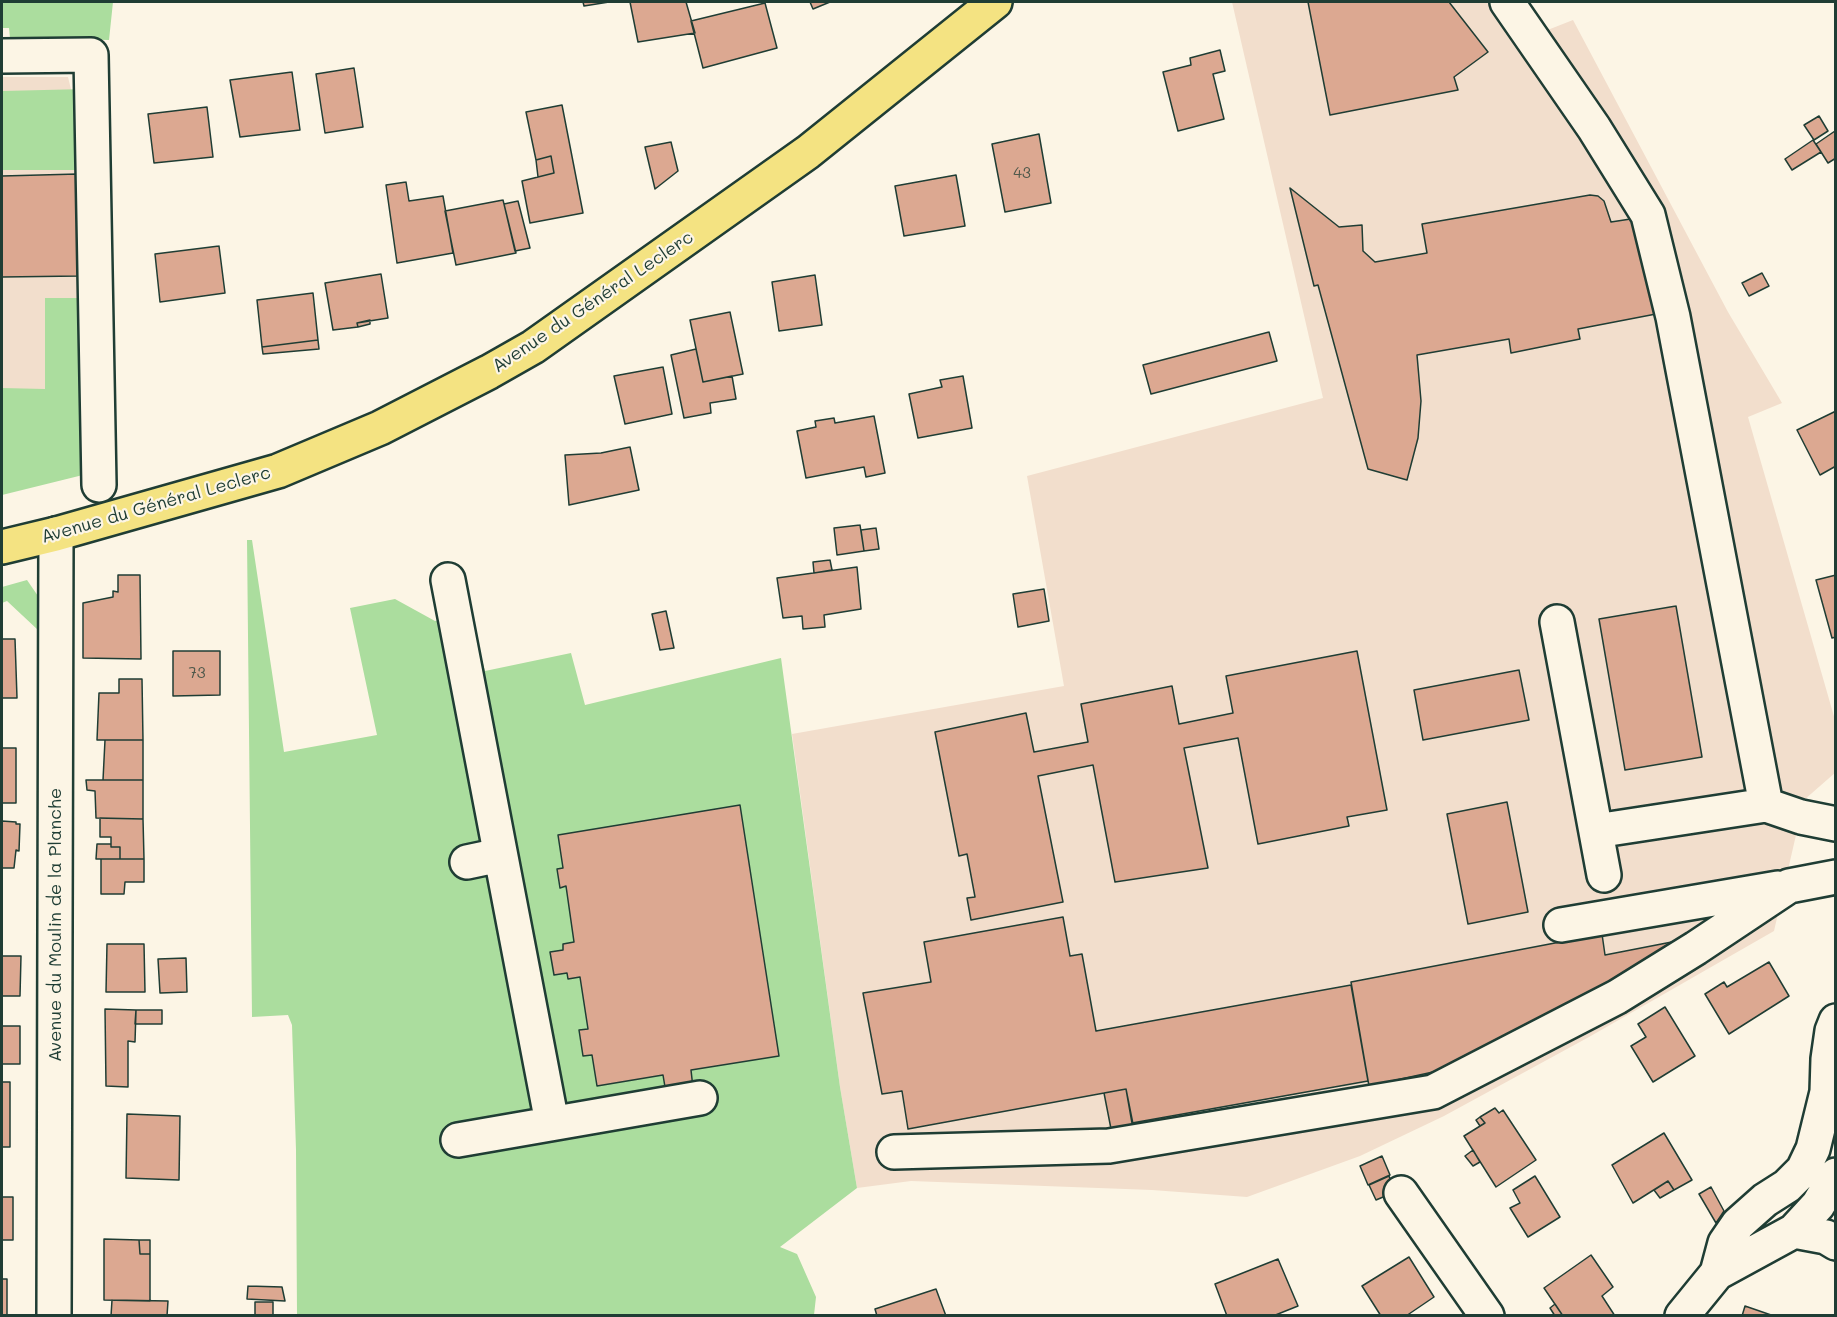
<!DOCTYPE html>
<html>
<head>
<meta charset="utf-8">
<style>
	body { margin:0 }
	#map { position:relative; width:1837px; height:1317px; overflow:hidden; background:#fcf5e5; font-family:Mali,sans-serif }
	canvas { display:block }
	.frame { position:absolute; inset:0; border:3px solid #1f3d34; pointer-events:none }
</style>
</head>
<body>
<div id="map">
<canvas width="1837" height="1317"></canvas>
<div class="frame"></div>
</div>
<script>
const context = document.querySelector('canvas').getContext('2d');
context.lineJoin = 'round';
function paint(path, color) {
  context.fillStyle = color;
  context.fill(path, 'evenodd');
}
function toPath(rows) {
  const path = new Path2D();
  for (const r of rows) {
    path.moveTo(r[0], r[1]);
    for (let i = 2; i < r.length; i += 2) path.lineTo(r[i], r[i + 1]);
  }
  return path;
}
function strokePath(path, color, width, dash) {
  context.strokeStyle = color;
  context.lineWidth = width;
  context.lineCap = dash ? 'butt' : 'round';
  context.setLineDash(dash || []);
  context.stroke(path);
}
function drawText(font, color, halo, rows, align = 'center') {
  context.font = font + ' Mali,sans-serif';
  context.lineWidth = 4.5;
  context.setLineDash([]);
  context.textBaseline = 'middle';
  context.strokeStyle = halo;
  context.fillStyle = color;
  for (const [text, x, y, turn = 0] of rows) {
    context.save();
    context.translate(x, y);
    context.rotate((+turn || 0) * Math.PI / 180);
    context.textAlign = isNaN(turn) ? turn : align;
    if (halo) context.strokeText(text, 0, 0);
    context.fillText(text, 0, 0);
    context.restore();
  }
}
paint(toPath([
	[1232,2,1526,2,1540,33,1573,20,1728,312,1782,403,1748,417,1835,720,1836,772,1804,800,1774,931,1589,1037,1444,1116,1360,1156,1247,1197,1152,1190,911,1181,857,1188,840,1087,792,734,1064,686,1027,476,1323,398],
	[2,77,68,77,84,143,84,298,46,298,46,409,2,411]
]), '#f2decc');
paint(toPath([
	[2,2,113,2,109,40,10,38,9,28,2,28],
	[86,89,88,170,2,170,2,91],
	[45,298,84,298,91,473,2,495,2,388,45,389],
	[247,540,252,540,284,752,377,735,350,608,395,599,435,621,470,616,485,671,571,653,585,705,781,658,840,1087,857,1188,780,1247,797,1254,816,1297,814,1315,297,1315,296,1150,292,1025,288,1015,252,1017],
	[27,580,38,596,38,630,7,601,2,603,2,587]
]), '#abdd9e');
const building = toPath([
	[583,2,609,2,584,6,583,2],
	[630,2,686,2,695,33,638,42,630,2],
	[810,2,830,2,813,9,810,2],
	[1308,2,1449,2,1488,52,1454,77,1458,90,1330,115,1308,2],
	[765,3,777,48,703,68,691,21,765,3],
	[1220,50,1225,71,1213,74,1224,119,1178,131,1163,72,1191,65,1190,58,1220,50],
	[354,68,363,127,325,133,316,74,354,68],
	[292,72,300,130,240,137,230,80,292,72],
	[562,105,583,213,530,223,522,181,554,173,551,156,536,160,526,112,562,105],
	[207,107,213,157,154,163,148,114,207,107],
	[1819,116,1828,131,1814,140,1804,125,1819,116],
	[1835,131,1836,158,1828,163,1816,144,1835,131],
	[1039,134,1051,203,1005,212,992,144,1039,134],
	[1813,140,1821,152,1792,170,1785,159,1813,140],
	[671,142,678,171,655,189,645,147,671,142],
	[551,156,554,173,538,177,536,160,551,156],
	[78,174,79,276,2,277,2,176,78,174],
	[956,175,965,226,904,236,895,186,956,175],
	[406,182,409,201,443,196,453,253,397,263,386,185,406,182],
	[1290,188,1339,227,1362,225,1363,251,1375,262,1427,253,1422,224,1590,195,1598,196,1604,201,1611,222,1637,218,1656,314,1578,329,1580,339,1511,353,1509,339,1417,355,1421,401,1418,438,1407,480,1368,469,1318,285,1314,286,1290,188],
	[503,200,516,253,456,265,445,211,503,200],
	[518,201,530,248,515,251,504,204,518,201],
	[219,246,225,293,160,302,155,254,219,246],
	[1762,273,1769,286,1749,296,1742,283,1762,273],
	[381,274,388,318,357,323,358,327,333,330,325,283,381,274],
	[815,275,822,325,779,331,772,282,815,275],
	[313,293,318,340,262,347,257,300,313,293],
	[730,312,743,374,703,382,690,320,730,312],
	[370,320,370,324,358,327,357,323,370,320],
	[1269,332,1277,361,1151,394,1143,365,1269,332],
	[318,340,319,349,263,354,262,347,318,340],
	[696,349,703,382,732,376,736,399,710,403,711,413,684,418,671,355,696,349],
	[663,367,672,414,625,424,614,376,663,367],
	[963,376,972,428,918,438,909,394,942,387,940,380,963,376],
	[1836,411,1836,466,1820,475,1797,430,1836,411],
	[874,416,885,473,866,477,864,467,806,478,797,431,816,427,815,421,834,418,835,423,874,416],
	[630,447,639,490,569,505,565,455,601,453,630,447],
	[860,525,864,551,837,555,834,528,860,525],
	[876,528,879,549,864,551,861,530,876,528],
	[830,560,832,570,814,573,813,562,830,560],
	[857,567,861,609,824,615,825,627,803,629,802,616,783,618,777,578,857,567],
	[118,575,140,575,141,659,83,658,83,603,113,597,113,591,118,592,118,575],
	[1836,575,1836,637,1832,638,1816,580,1836,575],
	[1044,589,1049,621,1018,627,1013,594,1044,589],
	[1676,606,1702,757,1625,770,1599,619,1676,606],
	[666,611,674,648,660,650,652,614,666,611],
	[2,639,15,639,17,698,2,698,2,639],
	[173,651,220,651,220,695,173,696,173,651],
	[1357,651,1387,810,1347,817,1349,826,1258,844,1238,738,1184,748,1208,868,1115,882,1093,765,1038,776,1063,902,971,920,967,898,975,897,967,854,959,856,935,732,1026,713,1034,752,1088,742,1081,704,1172,686,1179,724,1233,713,1226,676,1357,651],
	[1519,670,1529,720,1423,740,1414,690,1519,670],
	[119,679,142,679,143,740,97,740,99,693,119,693,119,679],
	[105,740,143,740,143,780,103,780,105,740],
	[2,748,16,748,16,803,2,803,2,748],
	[86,780,143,780,143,819,96,818,95,791,87,790,86,780],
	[1507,802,1528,912,1468,924,1447,814,1507,802],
	[740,805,779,1056,691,1070,693,1088,666,1093,663,1075,597,1086,592,1055,583,1056,579,1030,588,1029,580,977,568,979,567,973,554,975,550,952,563,950,563,944,574,942,566,886,560,888,557,869,563,868,558,835,740,805],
	[100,818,143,819,144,859,120,859,120,847,111,847,111,837,100,837,100,818],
	[2,821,16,822,16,824,20,824,19,851,16,850,14,868,2,868,2,821],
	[97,844,111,844,111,847,120,847,120,859,96,859,97,844],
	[101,859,144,859,144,882,125,882,124,894,101,894,101,859],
	[1063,917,1070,956,1082,954,1096,1031,1351,985,1368,1081,1132,1123,1126,1089,908,1129,902,1091,882,1094,863,993,931,982,924,942,1063,917],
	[1602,934,1605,955,1682,940,1465,1065,1369,1086,1351,982,1602,934],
	[107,944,144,944,145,992,106,992,107,944],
	[2,956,21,956,20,996,2,996,2,956],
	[186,958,187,992,160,993,158,959,186,958],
	[1769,962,1789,996,1729,1034,1705,994,1724,982,1727,987,1769,962],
	[1665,1007,1695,1056,1653,1082,1631,1046,1646,1037,1638,1024,1665,1007],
	[105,1009,136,1010,135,1042,128,1041,128,1087,106,1086,105,1009],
	[136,1010,162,1010,162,1024,135,1024,136,1010],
	[2,1026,20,1026,20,1064,2,1064,2,1026],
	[2,1082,10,1082,10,1147,2,1147,2,1082],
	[1126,1089,1134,1129,1112,1134,1104,1093,1126,1089],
	[1495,1108,1499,1113,1503,1110,1536,1160,1496,1187,1464,1136,1485,1123,1480,1117,1495,1108],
	[127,1114,180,1116,179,1180,126,1178,127,1114],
	[1480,1117,1485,1123,1480,1126,1476,1120,1480,1117],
	[1664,1133,1692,1180,1674,1190,1668,1181,1633,1203,1612,1165,1664,1133],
	[1473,1150,1480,1162,1473,1166,1465,1156,1473,1150],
	[1382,1156,1390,1175,1368,1185,1360,1166,1382,1156],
	[1389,1176,1395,1192,1376,1200,1369,1185,1389,1176],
	[1535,1176,1560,1217,1528,1237,1510,1208,1520,1203,1513,1190,1535,1176],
	[1668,1181,1674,1190,1660,1198,1654,1190,1668,1181],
	[1711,1187,1724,1211,1716,1223,1699,1194,1711,1187],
	[2,1197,13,1197,13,1240,2,1240,2,1197],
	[104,1239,139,1240,140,1254,150,1254,150,1301,104,1300,104,1239],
	[139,1240,150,1240,150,1254,140,1254,139,1240],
	[1591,1255,1613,1287,1602,1296,1615,1316,1563,1316,1544,1288,1591,1255],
	[1409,1257,1434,1297,1406,1316,1381,1316,1362,1286,1409,1257],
	[1278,1259,1298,1306,1273,1316,1227,1316,1215,1284,1278,1259],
	[2,1279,7,1279,7,1316,2,1316,2,1279],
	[248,1286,282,1287,285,1301,247,1299,248,1286],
	[936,1289,946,1316,877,1316,875,1309,936,1289],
	[112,1300,168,1301,167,1316,111,1316,112,1300],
	[255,1302,273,1302,273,1316,255,1316,255,1302],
	[1555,1304,1563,1316,1555,1316,1550,1308,1555,1304],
	[1745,1306,1774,1316,1742,1316,1745,1306]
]);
paint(building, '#dca891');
strokePath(building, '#1f3d34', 1.5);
const minor = toPath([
	[1507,2,1594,128,1648,215,1673,317,1766,805],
	[2,56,91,55,99,485],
	[448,580,552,1123],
	[1557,622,1604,875],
	[1596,831,1766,805,1801,817,1836,824],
	[467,862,500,855],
	[1561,925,1778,888],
	[458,1140,700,1098],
	[894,1152,1109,1146,1433,1092,1617,997,1696,948,1789,886,1836,877],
	[1401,1193,1487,1316],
	[1794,1231,1826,1237,1836,1243],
	[1717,1273,1725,1243,1738,1224,1765,1200,1787,1186,1803,1170,1813,1149,1827,1092,1828,1059,1832,1031,1836,1021],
	[54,1316,56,534],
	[1682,1316,1717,1273,1794,1231,1818,1205,1836,1175]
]);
const major = toPath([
	[2,547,56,534,278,471,380,428,489,372,533,347,808,152,995,2]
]);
strokePath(minor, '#1f3d34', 38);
strokePath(major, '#1f3d34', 38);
strokePath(minor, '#fcf5e5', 33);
strokePath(major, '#f4e382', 33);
drawText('15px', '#4e584b', null, [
	["43",1022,173],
	["73",197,673]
]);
drawText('18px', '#1f3d34', '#fcf5e5', [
	["Avenue du Général Leclerc",593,302,-34],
	["Avenue du Général Leclerc",156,505,-16],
	["Avenue du Moulin de la Planche",55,925,-90]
]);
</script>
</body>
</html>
